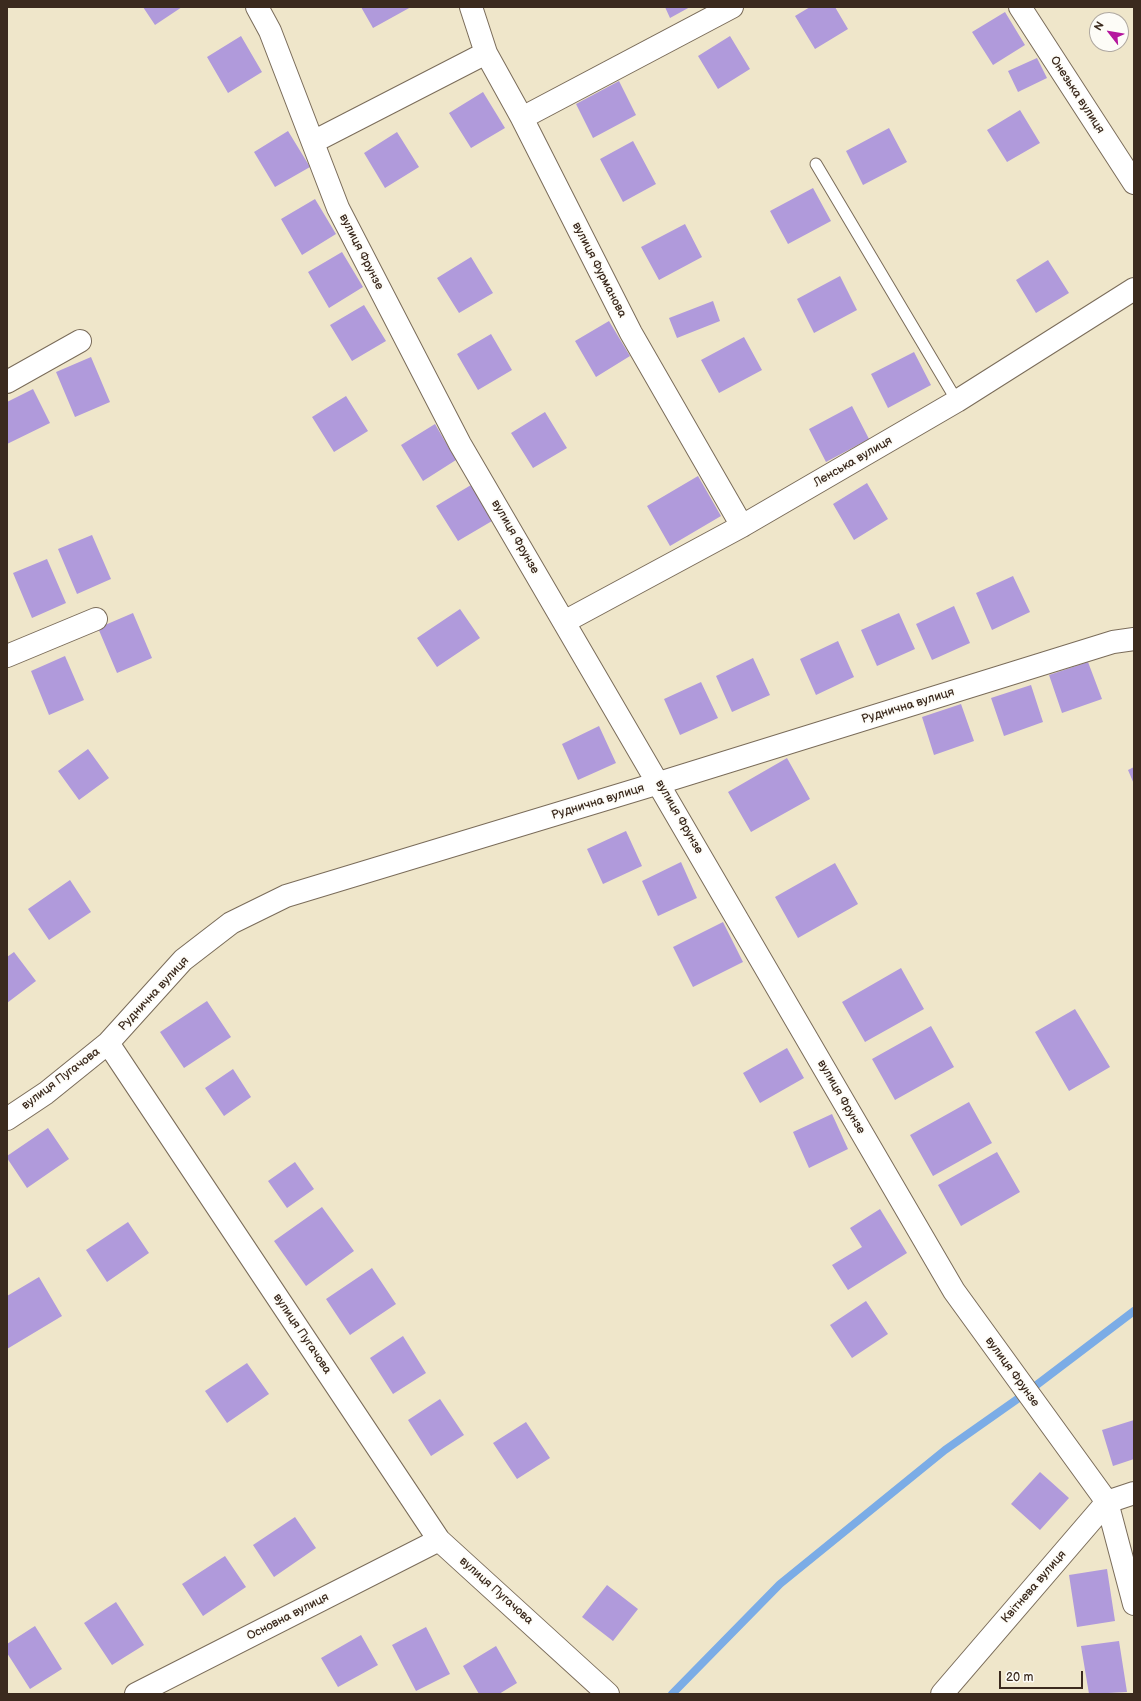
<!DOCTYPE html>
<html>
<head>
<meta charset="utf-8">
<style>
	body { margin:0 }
	#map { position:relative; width:1141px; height:1701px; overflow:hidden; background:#efe6ca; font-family:"Balsamiq Sans",sans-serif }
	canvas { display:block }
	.frame { position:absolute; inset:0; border:8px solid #3b2a1e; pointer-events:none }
	.north { position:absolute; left:1089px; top:12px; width:40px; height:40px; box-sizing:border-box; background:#fdfcf7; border:1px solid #afa8a0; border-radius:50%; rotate:301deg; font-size:11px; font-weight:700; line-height:16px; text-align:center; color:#3b2a1e }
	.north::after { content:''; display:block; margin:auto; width:14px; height:18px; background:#b5179e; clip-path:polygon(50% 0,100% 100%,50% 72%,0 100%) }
	.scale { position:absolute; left:999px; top:1671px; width:84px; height:18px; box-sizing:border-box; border:2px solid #3b2a1e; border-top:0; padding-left:5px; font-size:12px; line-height:14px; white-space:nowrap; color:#3b2a1e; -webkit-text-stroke:3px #fdfcf7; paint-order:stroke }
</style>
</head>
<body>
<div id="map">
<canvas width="1141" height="1701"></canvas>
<div class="frame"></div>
<div class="north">N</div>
<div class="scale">20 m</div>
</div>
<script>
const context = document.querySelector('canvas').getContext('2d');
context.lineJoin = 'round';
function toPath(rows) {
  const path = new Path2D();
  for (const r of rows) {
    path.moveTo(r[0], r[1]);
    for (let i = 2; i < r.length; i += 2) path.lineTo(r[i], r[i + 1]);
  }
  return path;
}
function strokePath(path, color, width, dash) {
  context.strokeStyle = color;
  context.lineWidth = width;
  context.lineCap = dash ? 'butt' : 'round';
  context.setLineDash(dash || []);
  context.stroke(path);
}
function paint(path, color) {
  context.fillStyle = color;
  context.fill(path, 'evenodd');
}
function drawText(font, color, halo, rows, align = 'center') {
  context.font = font + ' "Balsamiq Sans",sans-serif';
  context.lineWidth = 3.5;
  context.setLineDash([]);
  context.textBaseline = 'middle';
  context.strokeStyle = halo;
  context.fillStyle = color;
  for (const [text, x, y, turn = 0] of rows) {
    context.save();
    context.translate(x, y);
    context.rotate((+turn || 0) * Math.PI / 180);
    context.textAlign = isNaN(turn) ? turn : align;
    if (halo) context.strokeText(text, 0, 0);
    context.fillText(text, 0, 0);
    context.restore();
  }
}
strokePath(toPath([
	[672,1694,780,1584,945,1450,1026,1393,1134,1311]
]), '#7bace6', 8);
paint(toPath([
	[143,7,182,7,155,25],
	[361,7,411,7,373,28],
	[665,7,690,7,670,18],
	[810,7,835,7,848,29,815,49,795,16],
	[1005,12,1025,45,993,65,972,32],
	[241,36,262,72,228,93,207,57],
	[730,36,750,69,718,89,698,56],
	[1037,58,1047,78,1018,92,1008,71],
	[619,81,636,115,593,138,576,104],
	[483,92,505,128,471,148,449,113],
	[1020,110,1040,143,1007,162,987,130],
	[889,128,907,162,863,185,846,151],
	[288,131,310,167,275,187,254,152],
	[397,132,419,167,385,188,364,153],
	[633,141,656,184,623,202,600,159],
	[813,188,831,221,788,244,770,211],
	[315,199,336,234,302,255,281,219],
	[685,224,702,257,659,280,641,247],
	[342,252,363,287,329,308,308,272],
	[471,257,493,293,459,313,437,278],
	[1048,260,1069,293,1036,313,1016,280],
	[840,276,857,310,814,333,797,299],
	[713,301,720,321,677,338,669,318],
	[364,305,386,341,352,361,330,325],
	[609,321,630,356,596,377,575,341],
	[491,334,512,370,478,390,457,354],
	[744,337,762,370,719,393,701,360],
	[914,352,931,385,888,408,871,374],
	[91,357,110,402,75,417,56,372],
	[33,389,50,423,7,444,7,402],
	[346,396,368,431,334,452,312,417],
	[852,406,869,439,826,462,809,429],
	[545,412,567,448,533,468,511,433],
	[435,424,456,460,423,481,401,445],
	[698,476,721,516,670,546,647,506],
	[867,483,888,519,854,540,833,504],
	[471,485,492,521,458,541,436,506],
	[92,535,111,579,77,594,58,549],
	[47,559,66,603,32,618,13,573],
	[1013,576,1030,612,992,630,976,593],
	[954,606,970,643,932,660,916,624],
	[460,609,480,638,437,667,417,638],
	[133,613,152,658,117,673,98,628],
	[899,613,915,649,877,666,861,630],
	[838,641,854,677,816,695,800,659],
	[65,656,84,700,49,715,31,671],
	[753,658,770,695,732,712,716,676],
	[1088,662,1102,699,1062,713,1049,675],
	[701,682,718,718,680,735,664,699],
	[1031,685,1043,722,1004,736,991,698],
	[961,704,974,741,934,755,922,717],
	[599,726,616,763,578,780,562,744],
	[88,749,109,778,79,800,58,771],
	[787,758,810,799,751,832,728,792],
	[1134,767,1134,784,1128,770],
	[626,831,642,866,603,884,587,849],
	[681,862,697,898,658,916,642,881],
	[835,863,858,904,798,938,775,897],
	[70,880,91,912,49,940,28,909],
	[723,922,743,962,693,987,673,947],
	[14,952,36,981,7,1003,7,957],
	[901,968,924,1009,865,1042,842,1002],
	[207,1001,231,1037,184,1068,160,1032],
	[1075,1009,1110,1067,1069,1091,1035,1032],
	[931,1026,954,1067,895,1100,872,1059],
	[787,1048,804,1078,760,1103,743,1073],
	[233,1069,251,1097,224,1116,205,1088],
	[969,1102,992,1143,933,1176,910,1135],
	[832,1114,848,1149,809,1168,793,1132],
	[48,1128,69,1159,27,1188,7,1158,7,1156],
	[997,1152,1020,1192,961,1226,938,1185],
	[295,1162,314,1189,287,1208,268,1181],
	[322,1207,354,1251,306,1286,274,1241],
	[880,1209,907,1253,848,1290,832,1265,862,1247,850,1228],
	[128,1222,149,1253,107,1282,86,1250],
	[372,1268,396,1304,350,1335,326,1299],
	[39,1277,62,1316,7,1349,7,1296],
	[866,1301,888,1334,852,1358,830,1325],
	[403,1336,426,1373,393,1394,370,1358],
	[247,1363,269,1394,227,1423,205,1391],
	[440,1399,464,1435,431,1456,408,1420],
	[1134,1420,1134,1459,1113,1466,1102,1430],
	[526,1422,550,1458,517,1479,493,1443],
	[1040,1472,1069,1498,1040,1530,1011,1504],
	[295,1517,316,1548,274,1577,253,1545],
	[225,1556,246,1587,203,1616,182,1584],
	[1107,1569,1115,1621,1077,1627,1069,1575],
	[607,1585,638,1609,613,1641,582,1617],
	[116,1602,144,1645,112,1665,84,1623],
	[35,1626,62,1669,30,1689,7,1653,7,1644],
	[426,1627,450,1674,416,1691,392,1645],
	[361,1635,378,1665,338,1687,321,1658],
	[1119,1641,1127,1692,1089,1694,1081,1646],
	[496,1646,517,1683,499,1694,479,1694,463,1666]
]), '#b09adb');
const service = toPath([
	[816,164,957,401]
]);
const minor = toPath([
	[257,7,270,31,338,208,460,444,954,1291,1107,1502,1134,1604],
	[471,7,486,53,522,118,631,333,742,526],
	[1020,7,1134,183],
	[522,118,732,7],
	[313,142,486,53],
	[7,382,80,341],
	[564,622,742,526,957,401,1134,289],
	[7,656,96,619],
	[108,1043,439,1540,608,1694],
	[7,1119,46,1093,108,1043,183,960,231,923,286,896,659,783,1113,642,1134,639],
	[136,1694,439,1540],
	[942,1694,1107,1502,1134,1493]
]);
strokePath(service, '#7a6c5a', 13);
strokePath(minor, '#7a6c5a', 24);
strokePath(service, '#fff', 11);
strokePath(minor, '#fff', 22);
drawText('12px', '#3b2a1e', '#fdfcf7', [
	["Онезька вулиця",1077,95,57],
	["вулиця Фрунзе",361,252,63],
	["вулиця Фурманова",599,270,63],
	["Ленська вулиця",853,462,-30],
	["вулиця Фрунзе",515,537,60],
	["Руднична вулиця",908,706,-17],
	["Руднична вулиця",598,802,-17],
	["вулиця Фрунзе",679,817,60],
	["Руднична вулиця",154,994,-47],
	["вулиця Пугачова",61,1079,-37],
	["вулиця Фрунзе",841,1097,60],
	["вулиця Пугачова",302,1334,56],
	["вулиця Фрунзе",1012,1372,54],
	["Квітнева вулиця",1034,1587,-49],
	["вулиця Пугачова",496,1591,42],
	["Основна вулиця",288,1617,-27]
]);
</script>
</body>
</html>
